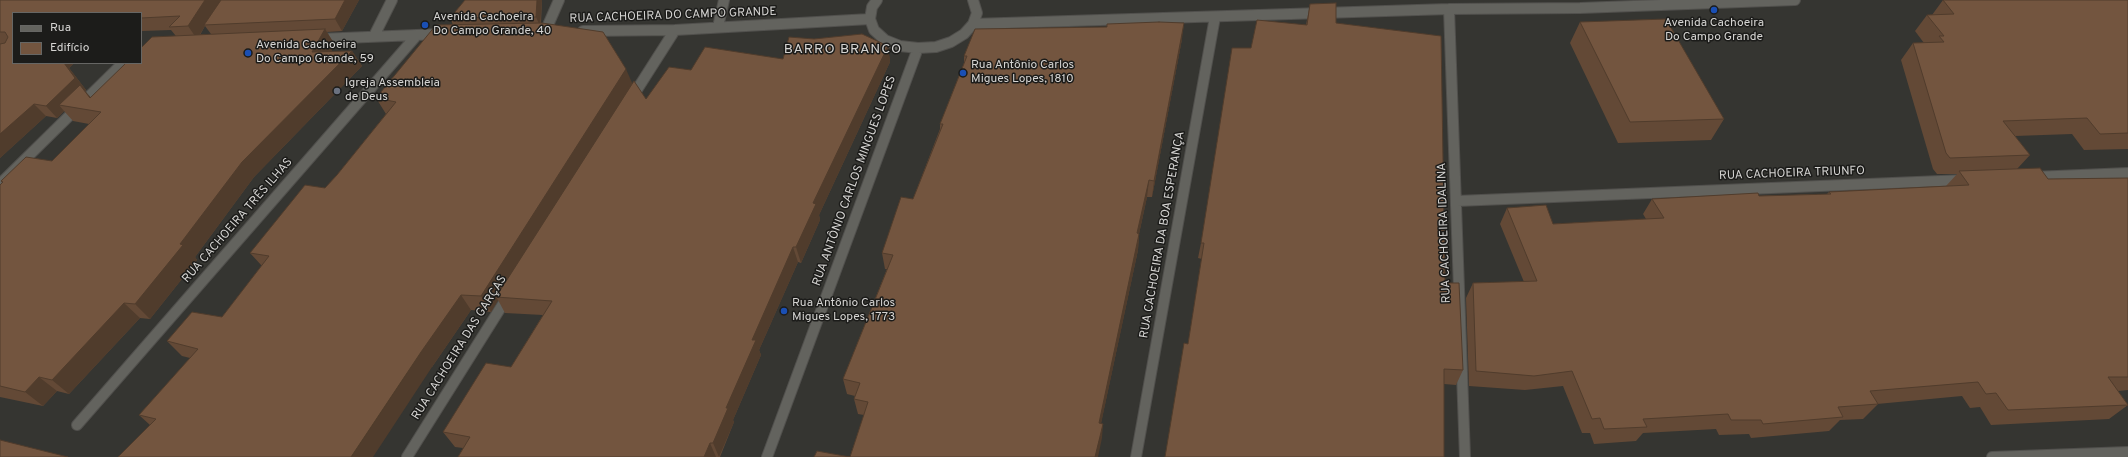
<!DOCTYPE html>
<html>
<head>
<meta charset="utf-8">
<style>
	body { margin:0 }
	#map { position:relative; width:2128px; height:457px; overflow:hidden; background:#353531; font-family:Overpass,sans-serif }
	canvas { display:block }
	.legend { position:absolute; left:12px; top:12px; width:130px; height:52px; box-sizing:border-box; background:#1c1c1a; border:1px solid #666664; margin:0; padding:5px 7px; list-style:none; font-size:12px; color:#d5d4d2 }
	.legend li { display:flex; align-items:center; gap:8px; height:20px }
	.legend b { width:20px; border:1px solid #666664 }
</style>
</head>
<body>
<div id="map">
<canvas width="2128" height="457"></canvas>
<ul class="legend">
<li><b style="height:5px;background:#63635e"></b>Rua</li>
<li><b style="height:11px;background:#73553f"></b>Edifício</li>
</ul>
</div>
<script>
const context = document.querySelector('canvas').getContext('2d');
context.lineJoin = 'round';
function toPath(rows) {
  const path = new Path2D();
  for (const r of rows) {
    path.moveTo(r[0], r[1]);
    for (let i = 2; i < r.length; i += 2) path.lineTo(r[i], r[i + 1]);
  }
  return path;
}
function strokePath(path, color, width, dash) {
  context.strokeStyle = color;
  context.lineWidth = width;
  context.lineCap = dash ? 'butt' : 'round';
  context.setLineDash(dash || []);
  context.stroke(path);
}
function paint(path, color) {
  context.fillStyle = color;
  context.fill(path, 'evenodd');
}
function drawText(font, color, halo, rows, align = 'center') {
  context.font = font + ' Overpass,sans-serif';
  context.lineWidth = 3;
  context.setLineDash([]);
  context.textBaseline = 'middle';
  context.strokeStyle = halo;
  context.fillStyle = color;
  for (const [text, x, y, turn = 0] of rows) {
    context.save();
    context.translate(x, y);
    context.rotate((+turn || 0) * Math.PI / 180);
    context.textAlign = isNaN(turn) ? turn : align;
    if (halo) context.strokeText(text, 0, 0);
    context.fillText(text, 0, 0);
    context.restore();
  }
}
const minor = toPath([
	[877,0,872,7,870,19,874,30,885,40,900,46,918,48,936,47,951,42,964,34,973,24,977,13,973,0],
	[1449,9,1465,457],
	[973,24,1449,9,1580,8,1795,0],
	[718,27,724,0],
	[583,31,675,30,870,19],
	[545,32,559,0],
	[374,36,392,0],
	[319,39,441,34],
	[631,99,675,30],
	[2033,177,2128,173],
	[0,184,123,63],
	[1457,201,1965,180],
	[77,425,417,35],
	[407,457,508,296],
	[767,457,918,48],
	[1136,457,1215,17],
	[1992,457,2128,452]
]);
strokePath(minor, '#51504d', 12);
strokePath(minor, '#63635e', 10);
paint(toPath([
	[0,0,359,0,342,31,327,32,335,45,331,51,352,51,362,66,254,177,195,257,197,260,150,319,140,318,69,394,57,391,43,406,0,397,0,185,2,183,1,181,52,161,89,124,73,121,64,111,57,118,46,116,0,158],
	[13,13,141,13,141,31,171,30,176,36,91,98,85,91,86,90,69,68,74,63,13,63],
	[205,26,211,34,200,35],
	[465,0,542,0,541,23,632,84,646,99,691,70,888,46,890,62,819,215,820,220,801,263,798,262,759,350,761,355,733,420,734,422,720,457,458,457,463,448,455,447,443,432,511,367,543,315,505,313,498,300,491,312,471,310,432,367,150,425,139,415,190,358,182,356,167,341,222,317,262,266,250,253,325,188,337,175,386,114,376,98,453,25,450,18],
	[1943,0,2128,0,2128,149,2084,150,2072,134,2015,136,2030,155,2017,169,2048,179,2128,178,2128,390,2118,391,2128,405,2109,419,1991,425,1980,407,1970,408,1962,396,1877,404,1878,404,1863,419,1840,420,1829,431,1751,438,1749,434,1719,435,1716,429,1643,433,1636,441,1594,444,1590,433,1582,433,1563,386,1525,390,1469,386,1466,298,1473,283,1524,282,1500,224,1507,208,1553,224,1646,219,1643,214,1652,199,1827,194,1829,192,1946,186,1957,174,1937,174,1933,169,1901,60,1913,43,1924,43,1915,31,1927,15,1932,15],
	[1310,4,1336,23,1445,283,1463,370,1456,385,1444,384,1188,344,1202,259,1198,258,1201,243,1251,48,1306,25],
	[1580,22,1724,119,1711,140,1618,143,1570,43],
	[1182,39,1152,197,1147,197,1139,234,1138,250,1101,423,1102,438,850,457,864,415,858,414,854,399,855,396,847,394,843,379,887,269,885,269,882,253,913,199,940,129,940,124,964,63,964,56]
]), '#634936');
paint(toPath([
	[205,0,222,0,204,25,205,26,197,39,188,26],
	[345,0,359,0,342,31,335,19],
	[537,0,542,0,540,26,536,17],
	[1184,23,1182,39,1152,197,1154,181],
	[325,29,335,45,322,68,312,52],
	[888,46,890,62,819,215,820,220,801,263,796,247,813,203],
	[352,51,362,66,254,177,195,257,197,260,150,319,135,304,180,244,242,162],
	[64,63,74,63,69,68,86,90,85,91,94,101,90,98,59,105,64,111,57,118,46,106],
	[626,69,633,85,496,297,498,300,491,312,481,296],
	[34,104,46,116,0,158,0,134],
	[1149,180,1147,197,1139,234,1138,250,1098,438,1099,423,1137,233],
	[793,247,798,262,759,350,761,355,733,420,734,422,719,457,713,443,752,340],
	[461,295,471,310,432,367,373,457,351,457,421,352],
	[124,303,140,318,69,394,52,380],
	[39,377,57,391,43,406,25,392],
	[1103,424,1102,438,1098,457,1095,457],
	[710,443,716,457,704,457]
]), '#503c2c');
const building = toPath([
	[0,0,205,0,188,26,169,27,180,16,141,18,141,13,13,13,13,63,64,63,75,78,46,106,34,104,0,134,0,44,5,43,8,37,5,32,0,32,0,0],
	[221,0,345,0,335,19,204,25,221,0],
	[465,0,537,0,536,17,450,18,465,0],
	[1943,0,2128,0,2128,133,2100,134,2087,118,2003,121,2030,155,1950,158,1946,153,1913,43,1944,42,1939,36,1944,36,1927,15,1954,14,1943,0],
	[1336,3,1336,23,1441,36,1445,283,1459,283,1463,370,1444,369,1444,457,1165,457,1184,343,1188,344,1204,243,1201,243,1232,48,1251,48,1257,20,1307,25,1310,4,1336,3],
	[1666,19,1724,119,1630,122,1580,22,1666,19],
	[1159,22,1184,23,1154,181,1149,180,1137,233,1139,234,1099,423,1103,424,1095,457,814,457,817,451,850,457,868,402,854,399,860,383,843,379,893,255,882,253,901,197,913,199,943,124,940,124,967,56,964,56,975,29,1107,27,1107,24,1159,22],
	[542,23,603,32,626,69,481,296,461,295,421,352,351,457,118,457,156,419,139,415,198,349,167,341,192,312,222,317,269,256,250,253,305,185,325,188,337,175,396,102,376,98,436,25,542,23],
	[325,29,312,52,352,51,242,162,180,244,183,245,135,304,124,303,52,380,39,377,25,392,0,386,0,185,3,182,1,181,26,157,52,161,101,112,59,105,80,85,90,98,126,63,141,63,141,48,152,37,325,29],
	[862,34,888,46,813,203,816,204,796,247,793,247,752,340,756,340,726,408,728,408,713,443,710,443,704,457,458,457,470,437,443,432,486,363,511,367,552,301,496,297,634,81,646,99,669,67,691,70,705,47,783,59,789,37,814,39,862,34],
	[2040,168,2048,179,2128,178,2128,377,2108,377,2128,405,2008,410,1996,393,1986,394,1978,382,1870,391,1878,404,1838,407,1843,417,1763,424,1761,420,1731,420,1728,414,1643,419,1647,427,1604,429,1600,418,1592,419,1572,371,1534,376,1476,371,1473,283,1537,281,1507,208,1546,205,1553,224,1664,218,1652,199,1758,193,1759,196,1831,194,1829,192,1969,185,1959,171,2040,168],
	[0,440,68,457,0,457,0,440]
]);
paint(building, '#73553f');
strokePath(building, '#503c2c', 1);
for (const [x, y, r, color] of [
	[1714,10,4,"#1a4fb4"],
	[425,25,4,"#1a4fb4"],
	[248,53,4,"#1a4fb4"],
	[963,73,4,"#1a4fb4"],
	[337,91,4,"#6b7280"],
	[784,311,4,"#1a4fb4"]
]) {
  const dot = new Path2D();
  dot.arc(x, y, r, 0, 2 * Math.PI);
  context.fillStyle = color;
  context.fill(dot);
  strokePath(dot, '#1c1c1a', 1.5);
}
drawText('12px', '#d5d4d2', '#1c1c1a', [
	["RUA CACHOEIRA DO CAMPO GRANDE",673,16,-2],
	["RUA CACHOEIRA TRIUNFO",1792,174,-2],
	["RUA ANTÔNIO CARLOS MINGUES LOPES",855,181,-70],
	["RUA CACHOEIRA TRÊS ILHAS",238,221,-49],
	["RUA CACHOEIRA IDALINA",1445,233,-92],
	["RUA CACHOEIRA DA BOA ESPERANÇA",1163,235,-80],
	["RUA CACHOEIRA DAS GARÇAS",460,348,-58]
]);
drawText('12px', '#d5d4d2', '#1c1c1a', [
	["Avenida Cachoeira",433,18],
	["Do Campo Grande, 40",433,32],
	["Avenida Cachoeira",1714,24,"center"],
	["Do Campo Grande",1714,38,"center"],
	["Avenida Cachoeira",256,46],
	["Do Campo Grande, 59",256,60],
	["Rua Antônio Carlos",971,66],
	["Migues Lopes, 1810",971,80],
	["Igreja Assembleia",345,84],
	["de Deus",345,98],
	["Rua Antônio Carlos",792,304],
	["Migues Lopes, 1773",792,318]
], 'left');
context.letterSpacing = '1px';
drawText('14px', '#d5d4d2', '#1c1c1a', [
	["BARRO BRANCO",843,50]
]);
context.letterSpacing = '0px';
</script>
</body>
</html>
